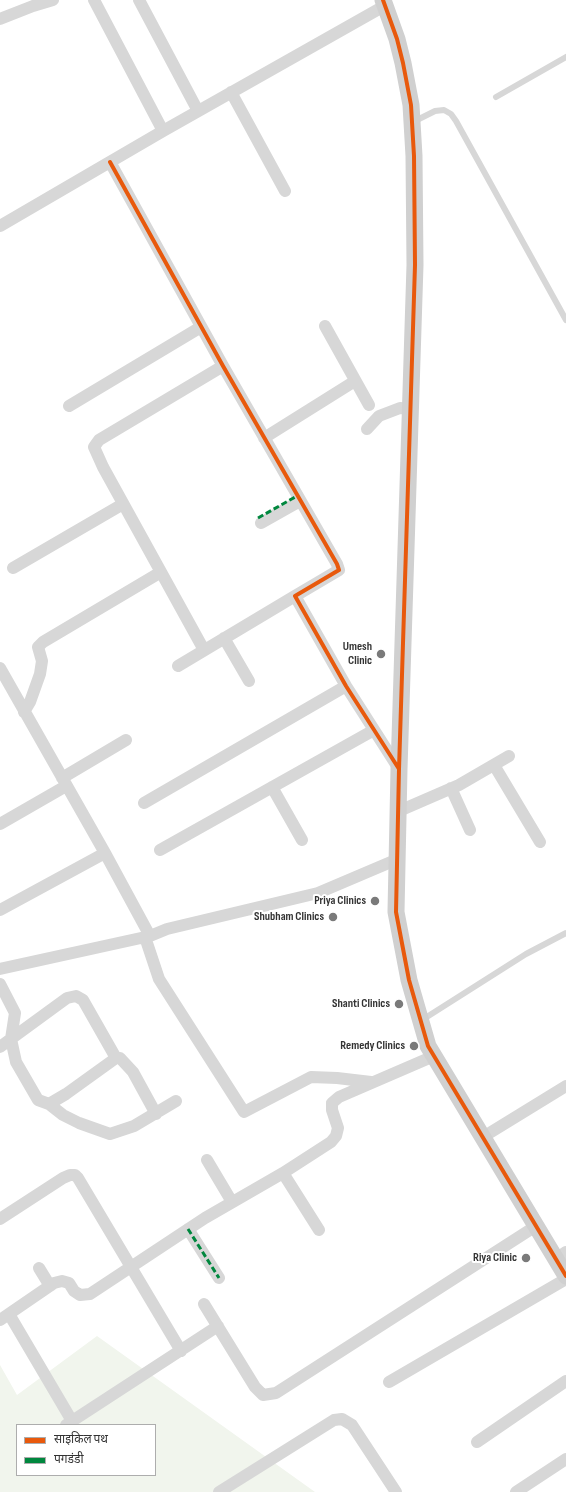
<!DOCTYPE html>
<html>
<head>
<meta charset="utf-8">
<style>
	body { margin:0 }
	#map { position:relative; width:566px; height:1492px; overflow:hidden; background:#fff; font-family:"Sofia Sans Condensed","Noto Sans Devanagari",sans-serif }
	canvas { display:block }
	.legend { position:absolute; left:16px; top:1424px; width:140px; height:52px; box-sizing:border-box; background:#fff; border:1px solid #adadad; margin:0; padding:5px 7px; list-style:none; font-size:12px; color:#333 }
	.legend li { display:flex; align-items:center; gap:8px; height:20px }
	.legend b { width:20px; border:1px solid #adadad }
</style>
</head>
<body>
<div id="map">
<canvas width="566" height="1492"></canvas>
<ul class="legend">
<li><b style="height:5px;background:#e8590c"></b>साइकिल पथ</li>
<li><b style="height:5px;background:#00873e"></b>पगडंडी</li>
</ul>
</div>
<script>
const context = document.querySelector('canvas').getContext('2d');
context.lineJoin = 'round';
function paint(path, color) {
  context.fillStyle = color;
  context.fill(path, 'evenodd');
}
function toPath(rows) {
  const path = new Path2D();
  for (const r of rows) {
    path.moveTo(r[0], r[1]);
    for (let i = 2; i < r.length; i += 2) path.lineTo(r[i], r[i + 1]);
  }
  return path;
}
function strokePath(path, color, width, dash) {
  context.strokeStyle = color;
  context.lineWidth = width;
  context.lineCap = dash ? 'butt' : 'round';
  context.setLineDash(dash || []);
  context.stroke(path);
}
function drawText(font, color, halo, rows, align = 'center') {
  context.font = font + ' "Sofia Sans Condensed",sans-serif';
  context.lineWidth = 4;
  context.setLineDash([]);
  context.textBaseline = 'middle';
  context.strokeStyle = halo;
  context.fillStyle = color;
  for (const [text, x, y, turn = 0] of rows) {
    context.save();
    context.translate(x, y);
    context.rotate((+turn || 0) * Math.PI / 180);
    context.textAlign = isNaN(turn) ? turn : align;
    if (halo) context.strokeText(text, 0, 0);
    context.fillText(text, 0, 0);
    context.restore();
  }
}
paint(toPath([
	[97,1336,315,1492,0,1492,0,1365,17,1395],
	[17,1425,155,1425,155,1475,17,1475]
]), '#f1f5ed');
strokePath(toPath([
	[496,97,566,57],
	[413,122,435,111,444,110,451,114,456,121,566,320],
	[422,1020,526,954,566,933]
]), '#d7d7d7', 6);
strokePath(toPath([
	[94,0,163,131],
	[139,0,198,111],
	[0,19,33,6,53,0],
	[231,92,285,191],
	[110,162,223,366,337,564,339,570,295,596,346,686,399,769],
	[0,226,163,131,386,5],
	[325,326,369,405],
	[69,406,201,327],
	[367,429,379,416,400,408,411,409],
	[264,438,355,381],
	[261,523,300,501],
	[13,568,123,504],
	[224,638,249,681],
	[204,650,103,467,94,447,99,440,223,366],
	[178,666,295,596],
	[0,668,105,853,150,936,167,929,318,893,398,859],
	[24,712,30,702,40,674,42,661,38,647,43,642,161,572],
	[494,765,540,842],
	[62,778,126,740],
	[272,787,302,840],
	[451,788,470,830],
	[144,803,346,686],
	[399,811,459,785,509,756],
	[0,824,66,786],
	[160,850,374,730],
	[0,910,105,853],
	[145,937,159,979,244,1112,311,1077,337,1078,371,1082],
	[0,969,150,936],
	[0,984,15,1013,11,1039,16,1062,38,1100,49,1104,66,1094,116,1058,120,1058,133,1072,156,1114],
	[0,1047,67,998,76,996,83,1000,116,1058],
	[49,1104,63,1115,79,1123,110,1134,134,1126,176,1101],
	[483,1137,566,1086],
	[207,1160,232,1202],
	[283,1173,319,1230],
	[0,1219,63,1178,70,1175,75,1175,78,1178,181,1351],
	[188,1229,219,1278],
	[556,1259,566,1252],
	[39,1268,50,1286],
	[204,1304,255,1387,263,1395,276,1393,536,1226],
	[9,1314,72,1421],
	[0,1320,54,1283,62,1281,69,1283,74,1291,80,1295,90,1294,205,1218,283,1173,331,1142,336,1136,338,1128,332,1110,332,1103,339,1097,434,1056],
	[389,1382,566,1279],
	[66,1425,218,1326],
	[477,1442,566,1381],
	[219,1492,334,1420,342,1419,352,1425,396,1492],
	[516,1492,566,1459]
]), '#d7d7d7', 12);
strokePath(toPath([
	[383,0,397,39,403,63,411,105,414,156,415,265,399,769,396,912,409,980,428,1046,566,1276]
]), '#d0d0d0', 17);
strokePath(toPath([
	[258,518,297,496],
	[188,1229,219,1278]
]), '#00873e', 3, [6, 3]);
strokePath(toPath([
	[383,0,397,39,403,63,411,105,414,156,415,265,399,769,396,912,409,980,428,1046,566,1276],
	[110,162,223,366,337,564,339,570,295,596,346,686,399,769]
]), '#e8590c', 4);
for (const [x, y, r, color] of [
	[381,654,5,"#7a7a7a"],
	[375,901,5,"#7a7a7a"],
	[333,917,5,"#7a7a7a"],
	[399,1004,5,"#7a7a7a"],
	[414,1046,5,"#7a7a7a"],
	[526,1258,5,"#7a7a7a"]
]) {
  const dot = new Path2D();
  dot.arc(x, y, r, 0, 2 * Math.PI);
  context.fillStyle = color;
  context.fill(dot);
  strokePath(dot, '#fff', 1.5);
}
drawText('bold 12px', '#333', '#fff', [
	["Umesh",372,647],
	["Clinic",372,661],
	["Priya Clinics",366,901],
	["Shubham Clinics",324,917],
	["Shanti Clinics",390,1004],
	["Remedy Clinics",405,1046],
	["Riya Clinic",517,1258]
], 'right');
</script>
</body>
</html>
